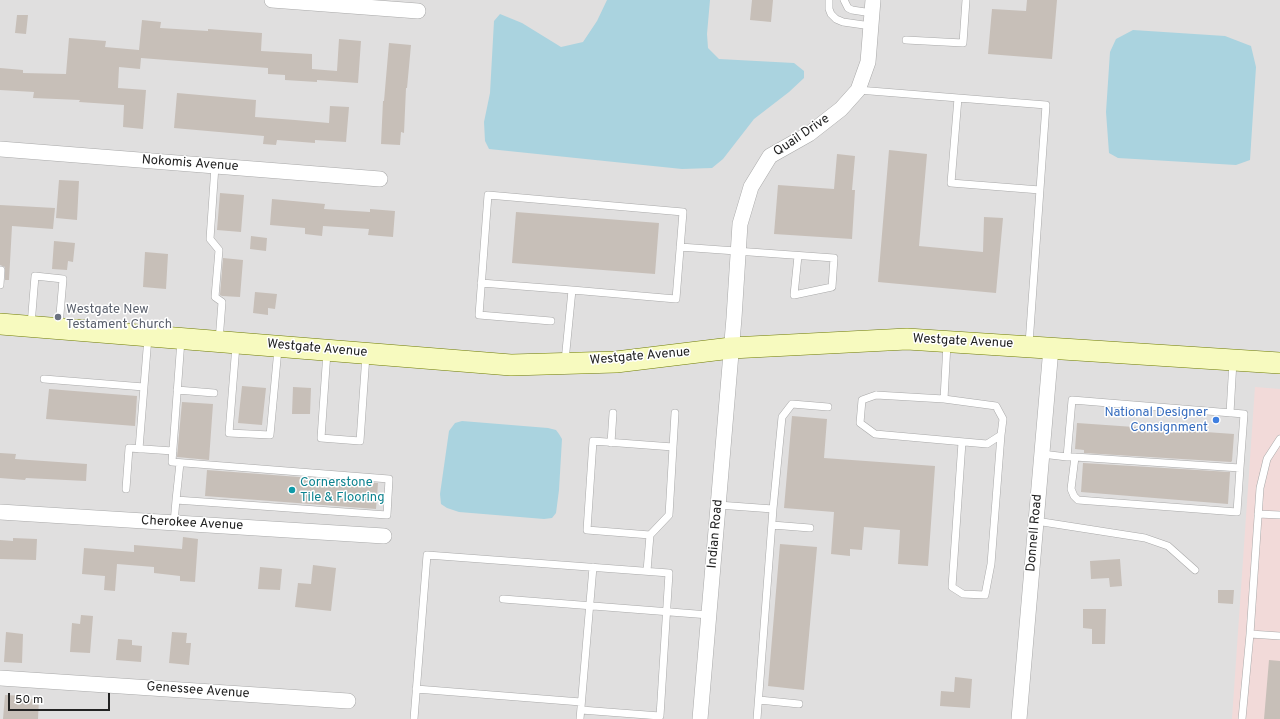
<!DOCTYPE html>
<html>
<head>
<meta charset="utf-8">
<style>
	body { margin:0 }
	#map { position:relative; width:1280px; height:719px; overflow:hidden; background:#f2efe9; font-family:Overpass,sans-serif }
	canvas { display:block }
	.scale { position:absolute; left:8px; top:693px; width:102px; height:18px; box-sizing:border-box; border:2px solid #222; border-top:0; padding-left:5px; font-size:12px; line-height:14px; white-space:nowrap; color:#222; -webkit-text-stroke:3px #fff; paint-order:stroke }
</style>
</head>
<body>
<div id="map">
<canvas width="1280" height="719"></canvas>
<div class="scale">50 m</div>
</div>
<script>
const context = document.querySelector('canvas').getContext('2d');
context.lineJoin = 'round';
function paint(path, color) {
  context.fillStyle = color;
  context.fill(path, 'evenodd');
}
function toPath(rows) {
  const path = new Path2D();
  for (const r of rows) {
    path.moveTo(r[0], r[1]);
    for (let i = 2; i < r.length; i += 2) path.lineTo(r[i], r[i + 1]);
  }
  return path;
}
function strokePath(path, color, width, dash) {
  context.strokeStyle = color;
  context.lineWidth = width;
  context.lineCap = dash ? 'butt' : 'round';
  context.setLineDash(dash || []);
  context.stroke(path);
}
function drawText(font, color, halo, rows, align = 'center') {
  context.font = font + ' Overpass,sans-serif';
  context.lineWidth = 3;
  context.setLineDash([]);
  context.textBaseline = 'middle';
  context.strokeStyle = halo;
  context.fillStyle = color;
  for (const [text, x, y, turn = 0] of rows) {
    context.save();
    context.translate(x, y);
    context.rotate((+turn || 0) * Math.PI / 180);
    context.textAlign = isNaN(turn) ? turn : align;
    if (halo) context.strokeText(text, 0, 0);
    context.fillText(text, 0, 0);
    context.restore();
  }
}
paint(toPath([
	[0,0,1280,0,1280,719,0,719]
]), '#e0dfdf');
paint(toPath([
	[1255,387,1280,389,1280,719,1232,719]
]), '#f2dad9');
paint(toPath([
	[607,0,710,0,707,34,708,48,719,59,794,63,804,71,804,78,789,92,754,119,723,159,712,168,682,169,489,149,485,141,484,122,490,93,494,21,500,14,522,23,561,47,583,42,597,21],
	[1133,30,1225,36,1251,46,1256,67,1250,160,1236,165,1118,158,1109,153,1106,112,1110,52,1116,39],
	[462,421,548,428,556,430,559,434,562,439,559,490,556,513,552,518,544,519,459,512,447,508,441,504,440,494,449,431,455,423]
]), '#aad3df');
paint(toPath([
	[752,0,773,0,771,22,750,20],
	[1027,0,1057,0,1052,59,988,54,992,9,1026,11],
	[17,15,28,15,26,34,15,33],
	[142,20,161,22,160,28,208,31,208,29,262,33,261,51,312,54,312,69,337,71,339,39,361,41,358,83,317,80,317,82,285,80,285,75,268,74,268,68,141,58,140,69,119,67,118,88,146,90,143,129,123,127,124,105,79,102,80,100,33,98,34,92,0,90,0,68,23,70,23,73,66,74,69,38,106,41,105,47,139,50],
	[389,43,411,45,407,88,406,88,404,133,401,132,400,145,381,144,383,101,384,101],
	[177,93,256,100,255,117,295,120,329,123,330,106,349,107,346,142,315,140,315,143,277,140,276,145,263,144,264,136,174,128],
	[889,150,927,154,919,246,983,252,984,217,1003,218,996,293,878,282],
	[837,154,855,156,852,190,855,190,852,239,774,234,778,185,834,189],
	[59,180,79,181,77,220,56,218],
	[220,193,244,195,241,232,217,230],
	[272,199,325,204,324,209,370,212,370,209,395,211,393,237,368,235,369,229,323,226,322,236,305,234,305,228,270,225],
	[0,205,55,208,53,229,12,226,9,280,5,280,5,267,0,265],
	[516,212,659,223,655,274,512,263],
	[251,236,267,238,266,251,250,249],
	[54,241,75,243,73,262,68,261,67,270,52,269],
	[145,252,168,254,166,289,143,287],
	[223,258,243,260,240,297,222,296,220,295],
	[255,292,277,294,275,309,268,308,268,315,253,313],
	[242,386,266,388,262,425,238,423],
	[293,387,311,388,310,414,292,414],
	[49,389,137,396,135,426,46,419],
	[182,402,213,404,209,460,177,457],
	[792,416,827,419,824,458,935,466,928,566,898,564,900,530,864,527,862,550,850,549,850,556,831,554,834,512,784,508],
	[1077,423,1234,434,1232,461,1231,462,1084,453,1084,450,1075,449],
	[0,453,16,454,15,459,87,464,86,481,26,478,25,480,0,478],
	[1083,463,1230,472,1228,504,1081,492],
	[207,470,378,483,376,509,205,496],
	[183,537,198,539,195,582,180,581,180,576,154,573,154,567,117,564,115,591,104,590,105,576,82,574,84,548,134,552,134,545,182,549],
	[13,538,37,539,36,560,0,559,0,540,13,541],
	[780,544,817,547,804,690,768,686],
	[1120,559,1122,586,1110,587,1109,578,1091,579,1090,561],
	[313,565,336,568,331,611,295,607,298,583,311,584],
	[260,567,282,569,280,590,258,589],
	[1218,590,1234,590,1233,604,1218,603],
	[1083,609,1106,609,1105,644,1092,644,1092,629,1083,628],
	[81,615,93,616,90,653,70,652,72,623,80,624],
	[6,632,23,634,22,663,4,662],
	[172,632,187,633,186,643,191,643,189,665,169,663],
	[118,639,132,640,132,645,142,646,141,662,116,660],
	[1269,660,1280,661,1280,719,1264,719],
	[955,677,972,679,970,708,940,706,941,691,954,692],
	[5,695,27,696,27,699,39,699,38,719,3,719]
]), '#c7bfb8');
const lane = toPath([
	[829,0,829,9,831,14,836,19,843,22,871,26],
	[844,0,848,8,852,10,872,13],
	[906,40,963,43,966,0],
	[858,90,1046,105,1029,344],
	[958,98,951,183,1040,190],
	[215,166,210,239,219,250,215,297,222,302,219,341],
	[680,247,834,258,832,287,794,295,798,256],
	[0,270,1,270,0,285],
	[481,283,572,290],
	[551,321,479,315,488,195,683,212,676,299,572,290,565,361],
	[31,325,35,276,63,279,59,326],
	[236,345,229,433,270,435,278,349],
	[327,352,321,438,360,441,366,355],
	[44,379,144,387],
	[177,390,214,393],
	[876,395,944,399,996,406,1003,419,1001,435,987,444,875,434,860,423,862,400,876,395],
	[944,399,947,344],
	[1230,413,1233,361],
	[962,442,952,587,963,594,985,595,991,564,1001,435],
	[611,443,613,413],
	[673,447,675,413],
	[139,449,148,337],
	[1042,454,1067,457],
	[1075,457,1071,489,1074,496,1078,500,1237,512,1240,468,1244,414,1072,400,1067,457,1075,457,1240,468],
	[126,489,129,448,173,451],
	[176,500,180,463],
	[718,505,773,509,782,417,792,404,828,407],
	[1258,514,1280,515],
	[1036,521,1145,538,1168,546,1195,570],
	[174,523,176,500,387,515,389,479,172,462,181,340],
	[772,525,810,528],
	[647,571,650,535,587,530,593,441,673,447,669,515,650,535],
	[503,599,709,615],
	[1250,634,1280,636],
	[416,689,581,702],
	[759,700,799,704],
	[414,719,427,555,669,573,660,716,581,710],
	[580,719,593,567],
	[757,719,773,509],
	[1242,719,1250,634,1260,488,1267,459,1280,439]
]);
const street = toPath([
	[272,0,418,11],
	[0,149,380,179],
	[0,512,384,536],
	[0,678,348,701],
	[700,719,734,318,740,224,751,187,770,156,809,134,841,109,858,90,868,62,873,0],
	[1019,719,1051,348]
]);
const secondary = toPath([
	[0,324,511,365,616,362,731,348,907,339,1280,363]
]);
strokePath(lane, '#a9a9a9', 8);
strokePath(street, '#a9a9a9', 16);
strokePath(secondary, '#707d05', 22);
strokePath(lane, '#fff', 7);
strokePath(street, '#fff', 15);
strokePath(secondary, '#f7fabf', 21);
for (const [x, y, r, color] of [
	[58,317,4,"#6b7280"],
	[1216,420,4,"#3f7fe0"],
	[292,490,4,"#0f9aa8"]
]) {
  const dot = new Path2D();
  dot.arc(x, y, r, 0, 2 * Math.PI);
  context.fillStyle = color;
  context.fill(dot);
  strokePath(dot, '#fff', 1.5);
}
drawText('13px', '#222', '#fff', [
	["Quail Drive",802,136,-34],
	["Nokomis Avenue",190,164,4],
	["Westgate Avenue",963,342,3],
	["Westgate Avenue",317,349,5],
	["Westgate Avenue",640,357,-5],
	["Cherokee Avenue",192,524,3],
	["Donnell Road",1035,533,-85],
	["Indian Road",716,534,-85],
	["Genessee Avenue",198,691,4]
]);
drawText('13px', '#5b616d', '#fff', [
	["Westgate New",66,310],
	["Testament Church",66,325]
], 'left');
drawText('13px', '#366cbe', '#fff', [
	["National Designer",1208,413],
	["Consignment",1208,428]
], 'right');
drawText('13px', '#0d838f', '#fff', [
	["Cornerstone",300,483],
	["Tile & Flooring",300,498]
], 'left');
</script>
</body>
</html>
